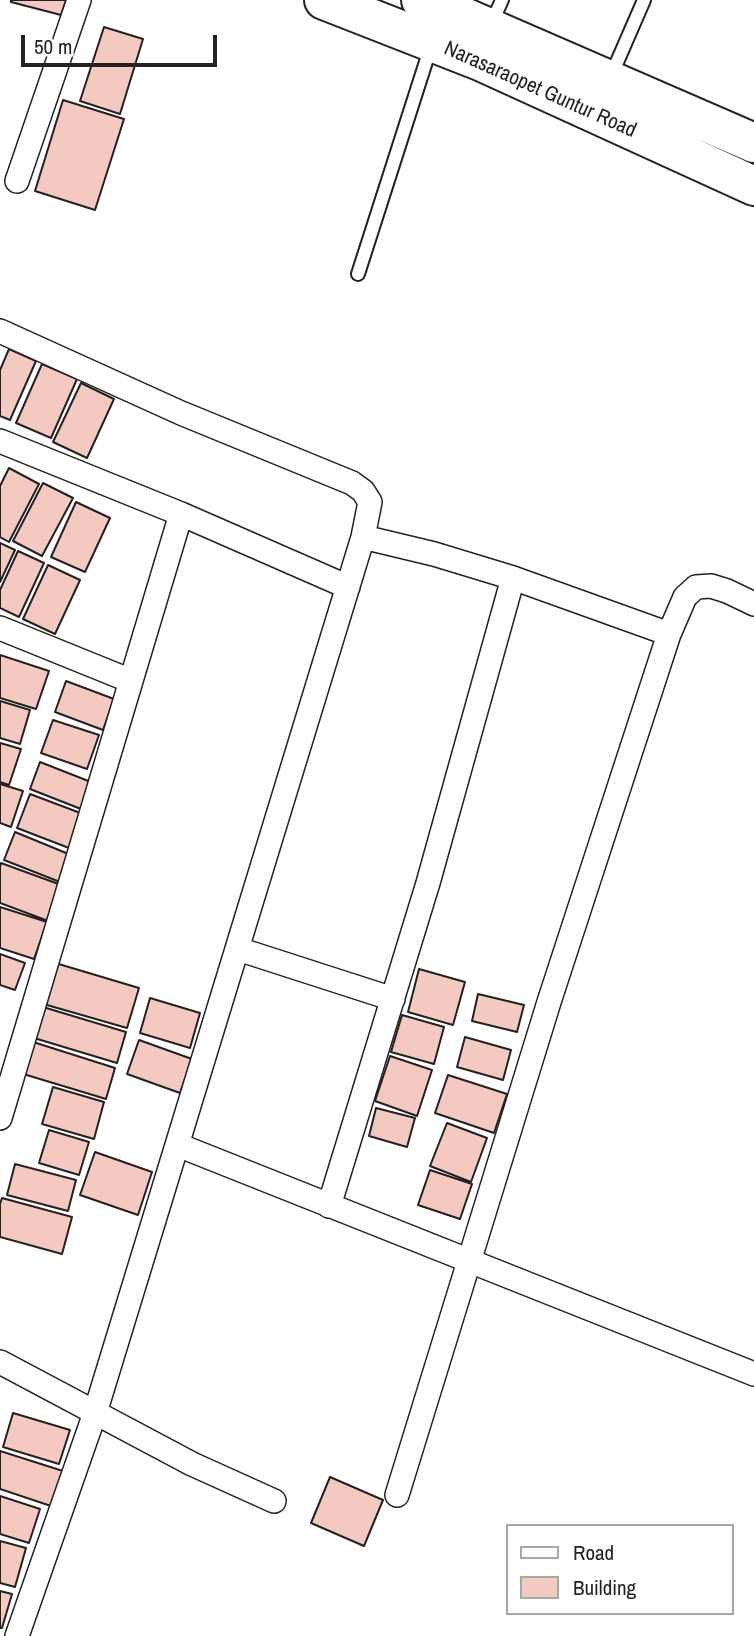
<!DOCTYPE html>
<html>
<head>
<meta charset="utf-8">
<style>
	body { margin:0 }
	#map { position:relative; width:754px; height:1636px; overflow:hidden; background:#fff; font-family:"Archivo Narrow",sans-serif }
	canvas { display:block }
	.legend { position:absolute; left:506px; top:1524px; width:228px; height:91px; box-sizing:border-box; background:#fff; border:2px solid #a7a7a7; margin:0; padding:9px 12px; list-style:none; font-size:21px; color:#222 }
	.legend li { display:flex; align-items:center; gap:14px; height:35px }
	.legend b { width:35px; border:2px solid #a7a7a7 }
	.scale { position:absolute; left:21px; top:35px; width:196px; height:32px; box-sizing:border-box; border:4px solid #222; border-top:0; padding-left:9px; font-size:21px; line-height:24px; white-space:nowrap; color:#222; -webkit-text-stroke:5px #fff; paint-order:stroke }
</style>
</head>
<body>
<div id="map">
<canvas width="754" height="1636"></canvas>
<ul class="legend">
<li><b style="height:9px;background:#fff"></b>Road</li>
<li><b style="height:19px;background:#f3c9c0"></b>Building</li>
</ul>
<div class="scale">50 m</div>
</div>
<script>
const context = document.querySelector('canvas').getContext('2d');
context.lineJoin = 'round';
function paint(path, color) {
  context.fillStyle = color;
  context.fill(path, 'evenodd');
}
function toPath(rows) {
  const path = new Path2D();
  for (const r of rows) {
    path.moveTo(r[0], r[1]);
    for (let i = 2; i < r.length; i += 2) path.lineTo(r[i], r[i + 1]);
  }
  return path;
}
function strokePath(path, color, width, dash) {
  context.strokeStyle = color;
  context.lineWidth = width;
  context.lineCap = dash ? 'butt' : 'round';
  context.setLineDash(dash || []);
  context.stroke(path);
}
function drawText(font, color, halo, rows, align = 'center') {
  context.font = font + ' "Archivo Narrow",sans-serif';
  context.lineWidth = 5;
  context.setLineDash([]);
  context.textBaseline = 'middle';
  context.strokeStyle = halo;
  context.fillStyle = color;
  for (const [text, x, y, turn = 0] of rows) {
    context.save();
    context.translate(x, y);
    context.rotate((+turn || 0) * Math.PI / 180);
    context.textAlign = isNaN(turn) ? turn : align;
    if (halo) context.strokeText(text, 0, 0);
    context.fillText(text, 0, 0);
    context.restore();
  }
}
const building = toPath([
	[11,0,66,0,61,15,11,2,11,0],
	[104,27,143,39,120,114,80,101,104,27],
	[63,100,124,119,95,210,35,191,63,100],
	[9,349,36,361,10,420,0,416,0,370,9,349],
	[42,364,77,379,51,438,16,423,42,364],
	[81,383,114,399,87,458,53,442,81,383],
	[9,468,39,484,9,542,0,537,0,486,9,468],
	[43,483,73,498,42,556,13,541,43,483],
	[76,502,110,518,85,572,51,557,76,502],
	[0,543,15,550,0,582,0,543],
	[18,551,44,563,19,617,0,608,0,590,18,551],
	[48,565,80,580,55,634,23,619,48,565],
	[0,655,49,671,36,709,0,698,0,655],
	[66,681,114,699,103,730,55,712,66,681],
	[0,701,30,710,20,744,0,738,0,701],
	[53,720,99,735,87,769,41,753,53,720],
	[0,743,21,749,9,785,0,782,0,743],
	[40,762,91,782,81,809,30,789,40,762],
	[0,784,23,791,11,827,0,823,0,784],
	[30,794,83,814,69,848,17,828,30,794],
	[15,832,71,855,60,882,4,860,15,832],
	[1,863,64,886,51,922,0,903,0,867,1,863],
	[0,907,47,922,34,959,0,948,0,907],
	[0,954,25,963,15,990,0,985,0,954],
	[52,962,139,988,127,1028,40,1003,52,962],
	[419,969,465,982,453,1025,408,1012,419,969],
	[478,994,524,1005,517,1032,472,1021,478,994],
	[150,998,200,1013,190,1048,140,1033,150,998],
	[43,1007,126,1032,117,1063,34,1038,43,1007],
	[402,1015,444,1027,434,1064,391,1052,402,1015],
	[465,1037,511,1050,503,1080,457,1067,465,1037],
	[139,1040,192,1059,180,1093,127,1074,139,1040],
	[30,1041,115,1068,106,1099,20,1073,30,1041],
	[390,1056,432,1070,417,1116,375,1101,390,1056],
	[448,1075,507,1094,494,1133,435,1113,448,1075],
	[53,1087,104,1102,94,1139,42,1124,53,1087],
	[376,1108,415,1118,407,1147,369,1136,376,1108],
	[447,1123,487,1138,471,1182,430,1166,447,1123],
	[49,1130,89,1142,79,1175,39,1163,49,1130],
	[95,1152,152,1172,138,1215,80,1195,95,1152],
	[15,1164,76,1180,68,1211,7,1195,15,1164],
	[430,1170,472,1184,460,1219,418,1205,430,1170],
	[2,1198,72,1217,62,1254,0,1237,0,1204,2,1198],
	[13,1413,70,1430,59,1464,3,1447,13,1413],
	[0,1451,63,1471,51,1506,0,1489,0,1451],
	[330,1477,383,1500,364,1546,311,1523,330,1477],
	[0,1496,40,1509,29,1543,0,1534,0,1496],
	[0,1541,26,1548,15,1587,0,1583,0,1541],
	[0,1591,12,1594,2,1628,0,1628,0,1591]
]);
paint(building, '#f3c9c0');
strokePath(building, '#222', 2);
const lane = toPath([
	[491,24,502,0],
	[611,76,644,0],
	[358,274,431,46]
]);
const street = toPath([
	[17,181,79,0],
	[0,331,181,413,352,483,363,491,370,502,363,537,95,1413,17,1636],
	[0,441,181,514,348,587],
	[363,537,434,554,513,578,669,634,685,597,696,587,711,586,727,591,754,604],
	[0,628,131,681],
	[238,949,393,999],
	[0,1118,181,514],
	[178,1145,754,1374],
	[329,1206,428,883,513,578],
	[0,1362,192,1464,274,1501],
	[397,1495,549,1002,669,634]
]);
const highway = toPath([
	[324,0,480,61,754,186],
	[421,0,457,14,754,143]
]);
strokePath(lane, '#222', 16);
strokePath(street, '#222', 26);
strokePath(highway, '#222', 42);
strokePath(lane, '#fff', 12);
strokePath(street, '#fff', 23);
strokePath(highway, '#fff', 38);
drawText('21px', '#222', '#fff', [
	["Narasaraopet Guntur Road",540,90,24]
]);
</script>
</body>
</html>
